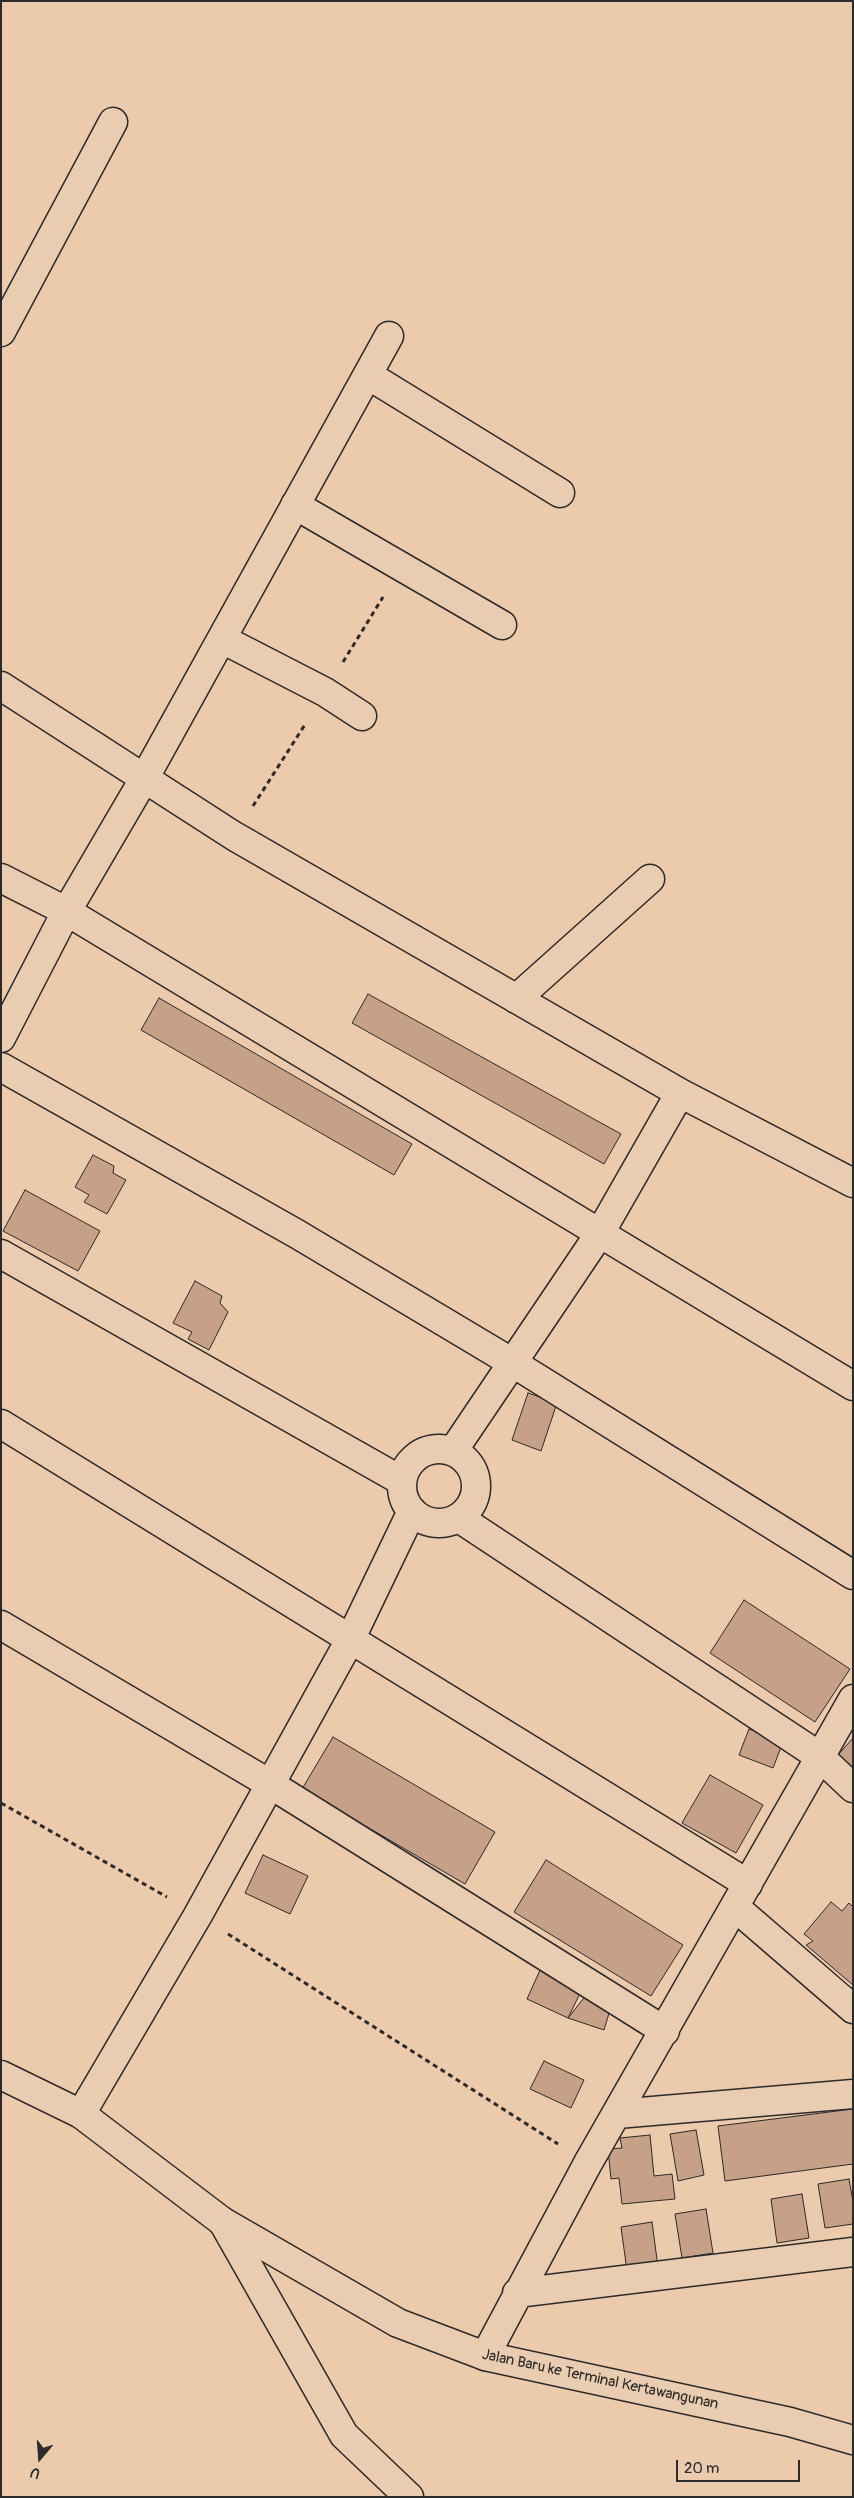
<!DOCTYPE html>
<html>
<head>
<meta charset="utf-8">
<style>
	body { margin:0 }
	#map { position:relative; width:854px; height:2498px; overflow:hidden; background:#eccaac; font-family:Pangolin,sans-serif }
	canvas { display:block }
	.frame { position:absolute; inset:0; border:2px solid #2b2b2b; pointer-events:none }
	.north { position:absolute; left:15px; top:2433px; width:50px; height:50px; -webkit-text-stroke:4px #eacdb0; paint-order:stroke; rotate:198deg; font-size:14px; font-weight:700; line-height:20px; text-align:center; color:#2b2b2b }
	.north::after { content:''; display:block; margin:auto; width:18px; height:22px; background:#2b2b2b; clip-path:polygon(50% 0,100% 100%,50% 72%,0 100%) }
	.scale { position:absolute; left:676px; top:2460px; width:124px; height:22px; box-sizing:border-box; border:2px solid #2b2b2b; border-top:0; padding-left:6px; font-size:15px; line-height:18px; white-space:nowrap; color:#2b2b2b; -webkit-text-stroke:4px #eacdb0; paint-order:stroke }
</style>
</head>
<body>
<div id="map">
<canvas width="854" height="2498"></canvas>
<div class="frame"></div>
<div class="north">U</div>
<div class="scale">20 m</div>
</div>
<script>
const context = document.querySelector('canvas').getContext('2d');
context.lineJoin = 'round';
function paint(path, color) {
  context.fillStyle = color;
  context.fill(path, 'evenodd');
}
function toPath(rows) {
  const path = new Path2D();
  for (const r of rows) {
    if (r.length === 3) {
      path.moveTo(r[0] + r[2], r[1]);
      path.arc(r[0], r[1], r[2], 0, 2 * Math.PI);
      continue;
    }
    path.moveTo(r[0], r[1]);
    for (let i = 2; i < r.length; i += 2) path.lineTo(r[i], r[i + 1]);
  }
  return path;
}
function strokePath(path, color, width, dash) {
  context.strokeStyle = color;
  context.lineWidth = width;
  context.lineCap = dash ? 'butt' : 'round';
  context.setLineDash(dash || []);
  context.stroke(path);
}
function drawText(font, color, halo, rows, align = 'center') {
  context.font = font + ' Pangolin,sans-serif';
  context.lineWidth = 4.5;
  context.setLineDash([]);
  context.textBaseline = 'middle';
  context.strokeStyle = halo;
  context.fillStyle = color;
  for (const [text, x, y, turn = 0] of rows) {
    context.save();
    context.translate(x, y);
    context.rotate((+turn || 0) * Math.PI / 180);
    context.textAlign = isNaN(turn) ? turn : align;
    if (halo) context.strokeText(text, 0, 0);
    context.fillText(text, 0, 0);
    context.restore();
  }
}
const building = toPath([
	[368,994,621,1134,604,1164,352,1023,368,994],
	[159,998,412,1144,394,1175,141,1030,159,998],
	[93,1155,114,1166,113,1173,126,1180,107,1214,84,1202,89,1195,75,1187,93,1155],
	[25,1190,100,1231,78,1271,3,1231,25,1190],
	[195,1281,222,1296,220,1303,228,1312,209,1350,188,1339,192,1332,173,1323,195,1281],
	[528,1393,557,1403,541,1451,512,1440,528,1393],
	[744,1600,850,1669,815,1722,710,1653,744,1600],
	[749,1729,783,1742,773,1768,739,1755,749,1729],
	[333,1737,495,1832,465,1884,302,1789,333,1737],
	[853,1738,853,1770,837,1756,853,1738],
	[710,1775,763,1805,736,1853,682,1823,710,1775],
	[263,1855,308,1876,290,1914,245,1893,263,1855],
	[546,1860,683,1945,651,1996,514,1912,546,1860],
	[831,1902,842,1911,849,1903,853,1907,853,1985,806,1945,813,1941,804,1934,831,1902],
	[541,1968,583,1987,568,2018,527,1999,541,1968],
	[588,1993,610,2010,604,2030,568,2018,588,1993],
	[544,2061,584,2080,571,2108,530,2089,544,2061],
	[853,2109,853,2164,725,2181,718,2126,853,2109],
	[696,2130,704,2175,678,2181,670,2134,696,2130],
	[650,2135,654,2176,672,2174,675,2199,622,2204,619,2178,611,2179,608,2149,622,2148,620,2138,650,2135],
	[849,2179,853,2202,853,2224,825,2228,818,2184,849,2179],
	[802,2194,809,2238,777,2243,771,2199,802,2194],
	[706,2209,713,2253,682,2258,675,2214,706,2209],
	[652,2222,658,2267,627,2271,621,2227,652,2222]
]);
paint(building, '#c6a187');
strokePath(building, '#2b2b2b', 1);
const minor = toPath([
	[1,332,113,122],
	[368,375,560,493],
	[295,505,502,625],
	[222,639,325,692,362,716],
	[1,686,234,836,680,1093,853,1183],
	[1,878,66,911,853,1386],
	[516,999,650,879],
	[1,1038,65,914,144,779,389,336],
	[1,1067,297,1234,513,1363,853,1575],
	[1,1254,402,1481],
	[1,1424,748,1884],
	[439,1486,37],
	[453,1451,600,1233,680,1093],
	[459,1518,819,1756,853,1788],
	[1,1625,270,1784,665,2031],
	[735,1907,853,2009],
	[81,2114,198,1915,351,1638,412,1511],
	[617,2114,853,2094],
	[223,2222,344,2435,409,2497],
	[517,2293,853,2252],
	[485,2356,588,2163,853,1699]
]);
const major = toPath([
	[1,2075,81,2114,223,2222,398,2323,485,2356,790,2422,853,2440]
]);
strokePath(minor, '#2b2b2b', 31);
strokePath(major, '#2b2b2b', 31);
strokePath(toPath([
	[343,662,383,597],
	[253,806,306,723],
	[1,1803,167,1897],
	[228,1934,558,2144]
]), '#2b2b2b', 3, [5, 4]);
strokePath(minor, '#eacdb0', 28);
strokePath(major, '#eacdb0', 28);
drawText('15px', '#2b2b2b', '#eacdb0', [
	["Jalan Baru ke Terminal Kertawangunan",600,2380,12]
]);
</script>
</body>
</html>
